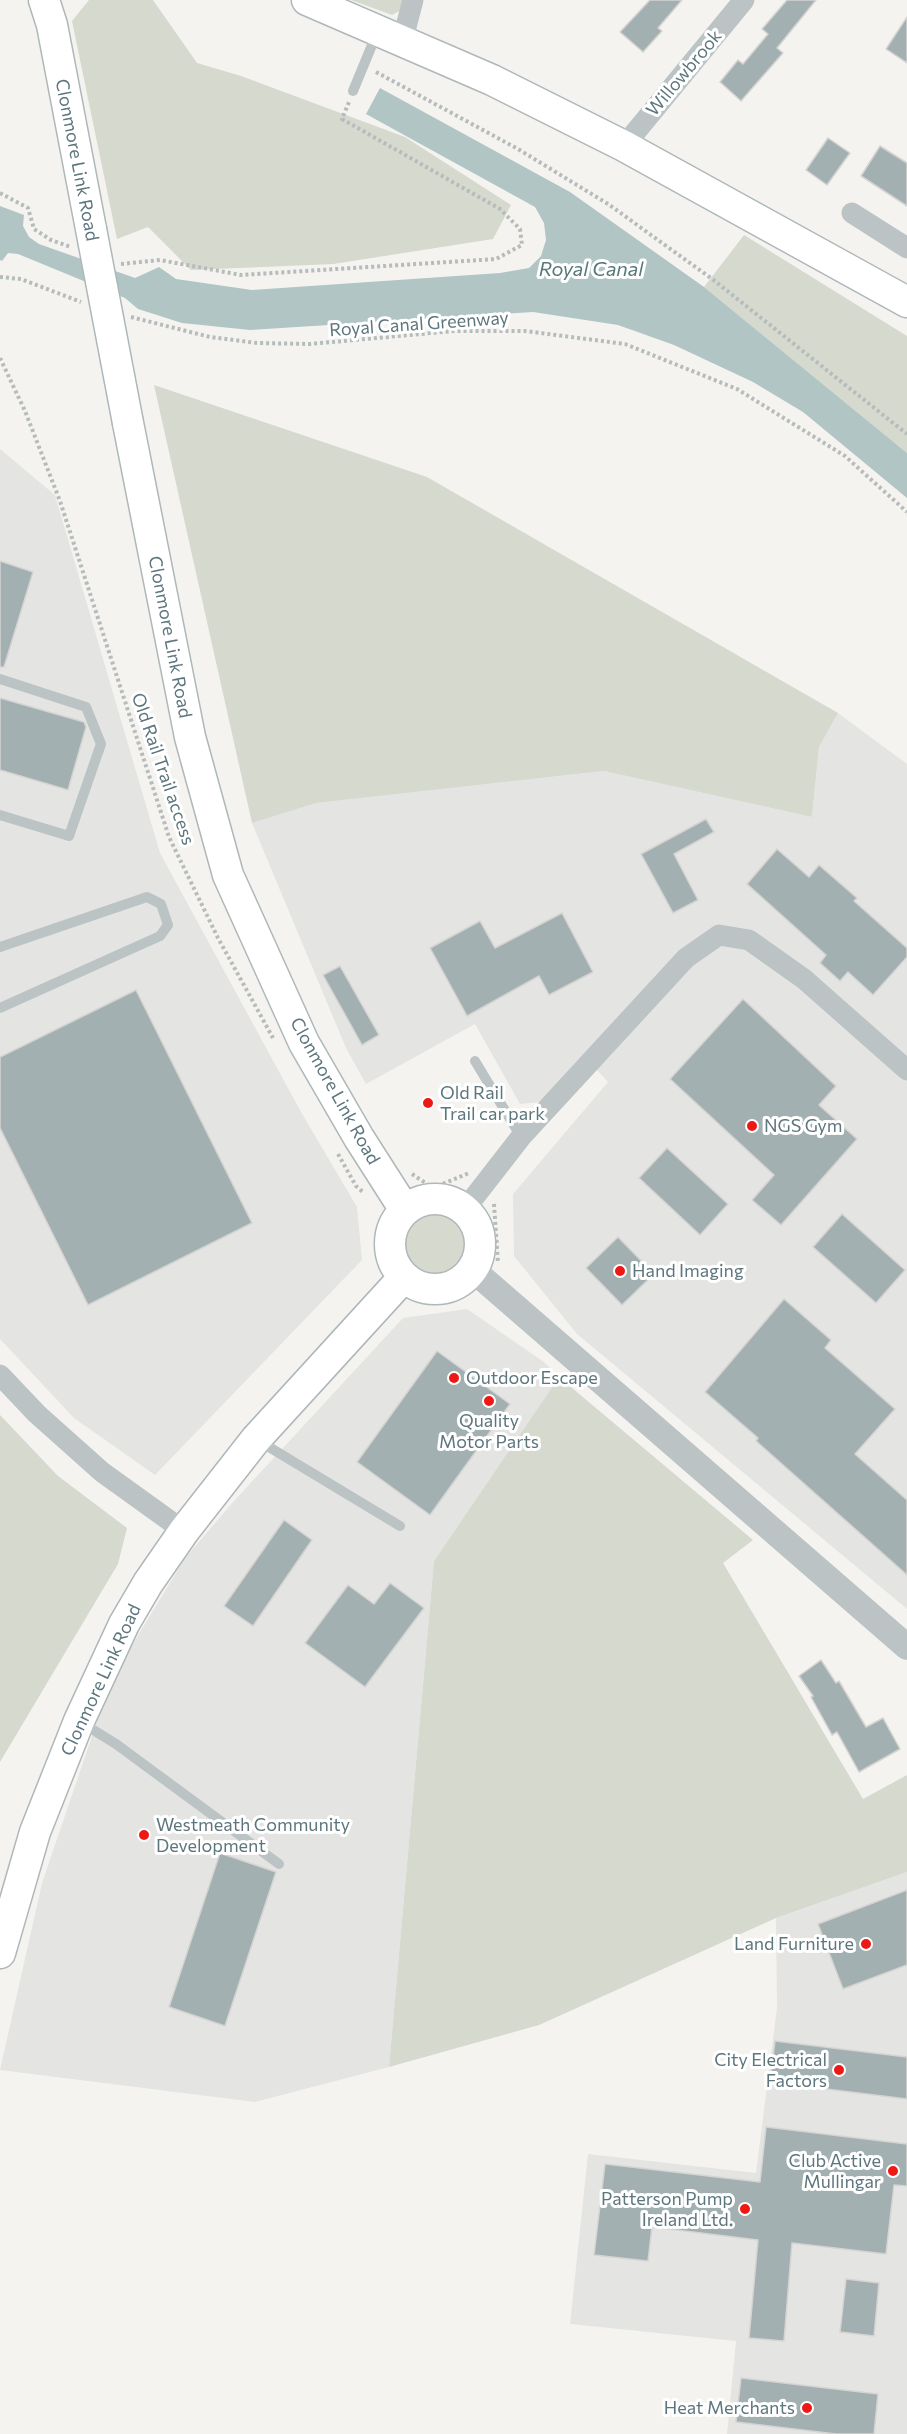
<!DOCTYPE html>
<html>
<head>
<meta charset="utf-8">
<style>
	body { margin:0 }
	canvas { display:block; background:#f4f3ef }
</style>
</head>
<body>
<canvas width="907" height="2434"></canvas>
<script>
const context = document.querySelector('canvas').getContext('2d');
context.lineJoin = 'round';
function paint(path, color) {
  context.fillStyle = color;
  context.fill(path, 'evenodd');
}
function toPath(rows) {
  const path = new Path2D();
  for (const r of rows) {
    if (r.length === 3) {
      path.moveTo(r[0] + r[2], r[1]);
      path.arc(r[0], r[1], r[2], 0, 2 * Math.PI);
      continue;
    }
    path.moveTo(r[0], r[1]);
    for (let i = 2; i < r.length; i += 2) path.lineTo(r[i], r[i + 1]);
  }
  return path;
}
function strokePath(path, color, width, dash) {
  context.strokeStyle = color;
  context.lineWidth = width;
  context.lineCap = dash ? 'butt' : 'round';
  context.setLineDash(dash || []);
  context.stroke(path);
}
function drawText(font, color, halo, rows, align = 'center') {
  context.font = font + ' Commissioner,sans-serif';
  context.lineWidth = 6;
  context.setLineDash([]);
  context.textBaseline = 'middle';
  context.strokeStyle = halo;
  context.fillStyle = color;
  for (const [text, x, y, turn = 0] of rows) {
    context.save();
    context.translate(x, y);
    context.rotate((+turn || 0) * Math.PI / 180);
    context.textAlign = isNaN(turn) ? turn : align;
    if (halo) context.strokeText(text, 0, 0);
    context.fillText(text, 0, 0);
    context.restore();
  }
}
paint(toPath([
	[0,449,55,495,160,853,301,1112,357,1207,362,1260,155,1475,74,1418,0,1339],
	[838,713,907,764,907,1609,577,1334,514,1256,513,1194,608,1082,585,1057,548,1101,520,1104,475,1024,366,1084,346,1048,252,823,315,803,604,771,812,817,819,747],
	[467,1309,544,1362,559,1377,434,1561,389,2067,255,2102,0,2070,42,1883,105,1698,131,1647,185,1558,234,1501,403,1318],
	[907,1872,907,2434,727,2434,736,2341,570,2324,588,2154,756,2173,777,2008,776,1918]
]), '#e4e5e3');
paint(toPath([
	[89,0,153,0,197,63,241,76,405,137,511,205,493,239,333,264,191,270,148,227,117,239,72,21],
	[351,0,405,0,403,9,392,15],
	[744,235,907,336,907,453,704,287],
	[154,385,427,477,838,713,819,747,812,817,604,771,316,803,252,823],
	[435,1244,35],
	[559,1377,753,1540,723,1563,863,1799,907,1775,907,1872,776,1918,539,2025,389,2067,434,1561],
	[0,1415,58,1476,127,1528,118,1564,0,1762]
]), '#d5d9ce');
paint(toPath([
	[380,88,570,192,704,287,907,453,907,498,803,412,753,382,674,345,618,325,533,312,250,330,182,323,138,309,125,298,18,254,8,253,2,261,0,260,0,206,24,215,23,226,29,237,39,244,135,278,159,267,176,279,252,290,500,273,529,268,541,256,546,240,544,223,535,207,366,114]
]), '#b1c5c5');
const building = toPath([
	[650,0,682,0,658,28,662,31,643,52,620,32,650,0],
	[787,0,816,0,777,48,783,53,741,101,720,82,738,60,743,64,768,34,762,29,787,0],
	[907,17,907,63,886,49,907,17],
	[828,138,850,153,827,185,806,170,828,138],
	[880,146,907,163,907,206,861,176,880,146],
	[0,561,33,572,4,667,0,667,0,561],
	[0,698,84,722,86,727,68,790,0,770,0,698],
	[706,819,714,832,674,854,698,900,673,913,641,854,706,819],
	[777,849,809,877,819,865,857,898,854,901,907,948,907,957,873,995,848,972,840,981,820,963,826,955,747,884,777,849],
	[562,913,593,972,549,995,539,976,467,1016,430,948,480,921,495,948,562,913],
	[340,966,379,1035,362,1045,323,975,340,966],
	[136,990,252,1223,88,1305,0,1128,0,1057,136,990],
	[743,999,836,1086,819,1105,857,1139,781,1225,752,1200,774,1175,670,1079,743,999],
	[667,1148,728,1204,700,1235,639,1178,667,1148],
	[842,1214,905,1270,876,1303,813,1247,842,1214],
	[618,1237,654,1274,622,1305,586,1268,618,1237],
	[784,1299,831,1340,825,1348,895,1409,855,1454,907,1500,907,1575,756,1441,758,1438,705,1392,784,1299],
	[437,1351,510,1404,430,1515,357,1462,437,1351],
	[284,1520,312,1540,253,1626,224,1606,284,1520],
	[390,1583,424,1608,365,1687,305,1643,348,1585,374,1604,390,1583],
	[821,1660,836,1683,839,1681,866,1727,883,1718,900,1749,859,1772,837,1732,832,1735,811,1697,813,1696,799,1676,821,1660],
	[220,1853,276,1872,225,2026,169,2007,220,1853],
	[907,1890,907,1965,843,1989,818,1924,907,1890],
	[775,2041,907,2057,907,2099,770,2082,775,2041],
	[766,2127,907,2144,907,2186,894,2185,886,2254,792,2243,784,2341,749,2338,758,2240,652,2227,648,2261,594,2255,605,2164,760,2182,766,2127],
	[846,2279,879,2283,874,2336,840,2332,846,2279],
	[741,2378,878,2394,874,2434,836,2434,736,2422,741,2378]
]);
paint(building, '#a3b0b2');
strokePath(building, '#d5d4d2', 1.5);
const secondary = toPath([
	[44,0,52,25,91,229],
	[307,0,492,80,624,146,907,302],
	[128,423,190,737,228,875,304,1043,359,1138,405,1210],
	[435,1244,45],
	[0,1953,35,1832,79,1721,124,1624,148,1583,184,1531,256,1439,404,1277]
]);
strokePath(secondary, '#aeb7ba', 33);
strokePath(toPath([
	[376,72,518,149,608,204,711,278,907,434],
	[0,193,28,208,34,229,51,240,71,247],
	[121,264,160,260,241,275,496,259,522,245,520,229,500,209,342,119,349,102],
	[0,277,21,279,81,302],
	[131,317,210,337,257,343,310,344,454,331,525,331,625,344,737,389,845,456,907,512],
	[0,358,25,411,60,501,169,837,218,938,273,1038],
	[338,1154,356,1186,364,1193],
	[412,1174,433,1188,469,1173],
	[494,1204,498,1263]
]), '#b6bbbc', 4, [3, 3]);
strokePath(toPath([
	[353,91,377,33],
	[0,679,86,707,101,744,69,836,0,815],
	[0,947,147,897,161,904,168,925,160,936,0,1008],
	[475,1061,521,1137],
	[259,1441,400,1526],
	[82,1723,116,1744,279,1864]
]), '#bcc3c5', 10);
strokePath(toPath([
	[402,42,413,0],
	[624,146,744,0],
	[852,213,907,248],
	[465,1209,521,1137,686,958,719,935,749,940,804,979,907,1070],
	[0,1375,37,1414,102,1472,184,1531]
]), '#bcc3c5', 21);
strokePath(toPath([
	[473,1270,907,1647]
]), '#bcc3c5', 26);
strokePath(secondary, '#fff', 30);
const secondaryBridge = toPath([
	[91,229,128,423]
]);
strokePath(secondaryBridge, '#aeb7ba', 33, []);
strokePath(secondaryBridge, '#fff', 30);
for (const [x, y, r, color] of [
	[428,1103,6,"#ee1915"],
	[752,1126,6,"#ee1915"],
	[620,1271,6,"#ee1915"],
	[454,1378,6,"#ee1915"],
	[489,1401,6,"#ee1915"],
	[144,1835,6,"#ee1915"],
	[866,1944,6,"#ee1915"],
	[839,2070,6,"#ee1915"],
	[893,2171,6,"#ee1915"],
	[745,2209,6,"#ee1915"],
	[807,2408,6,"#ee1915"]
]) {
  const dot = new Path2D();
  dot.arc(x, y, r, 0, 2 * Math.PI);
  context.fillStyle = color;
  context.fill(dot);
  strokePath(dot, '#fff', 2);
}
drawText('18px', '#5d767d', '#fff', [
	["Willowbrook",684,73,-50],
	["Clonmore Link Road",77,160,79],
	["Royal Canal Greenway",419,324,-4],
	["Clonmore Link Road",170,637,79],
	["Old Rail Trail access",163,769,71],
	["Clonmore Link Road",335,1091,61],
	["Clonmore Link Road",101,1680,-65]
]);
drawText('18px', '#5d767d', '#fff', [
	["Old Rail",440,1093],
	["Trail car park",440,1114],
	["NGS Gym",764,1126],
	["Hand Imaging",632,1271],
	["Outdoor Escape",466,1378],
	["Quality",489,1421,"center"],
	["Motor Parts",489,1442,"center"],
	["Westmeath Community",156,1825],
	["Development",156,1846],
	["Land Furniture",854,1944,"right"],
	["City Electrical",827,2060,"right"],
	["Factors",827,2081,"right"],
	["Club Active",881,2161,"right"],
	["Mullingar",881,2182,"right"],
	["Patterson Pump",733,2199,"right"],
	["Ireland Ltd.",733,2220,"right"],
	["Heat Merchants",795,2408,"right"]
], 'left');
drawText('italic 20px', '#587879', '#fff', [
	["Royal Canal",591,269]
]);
</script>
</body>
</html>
